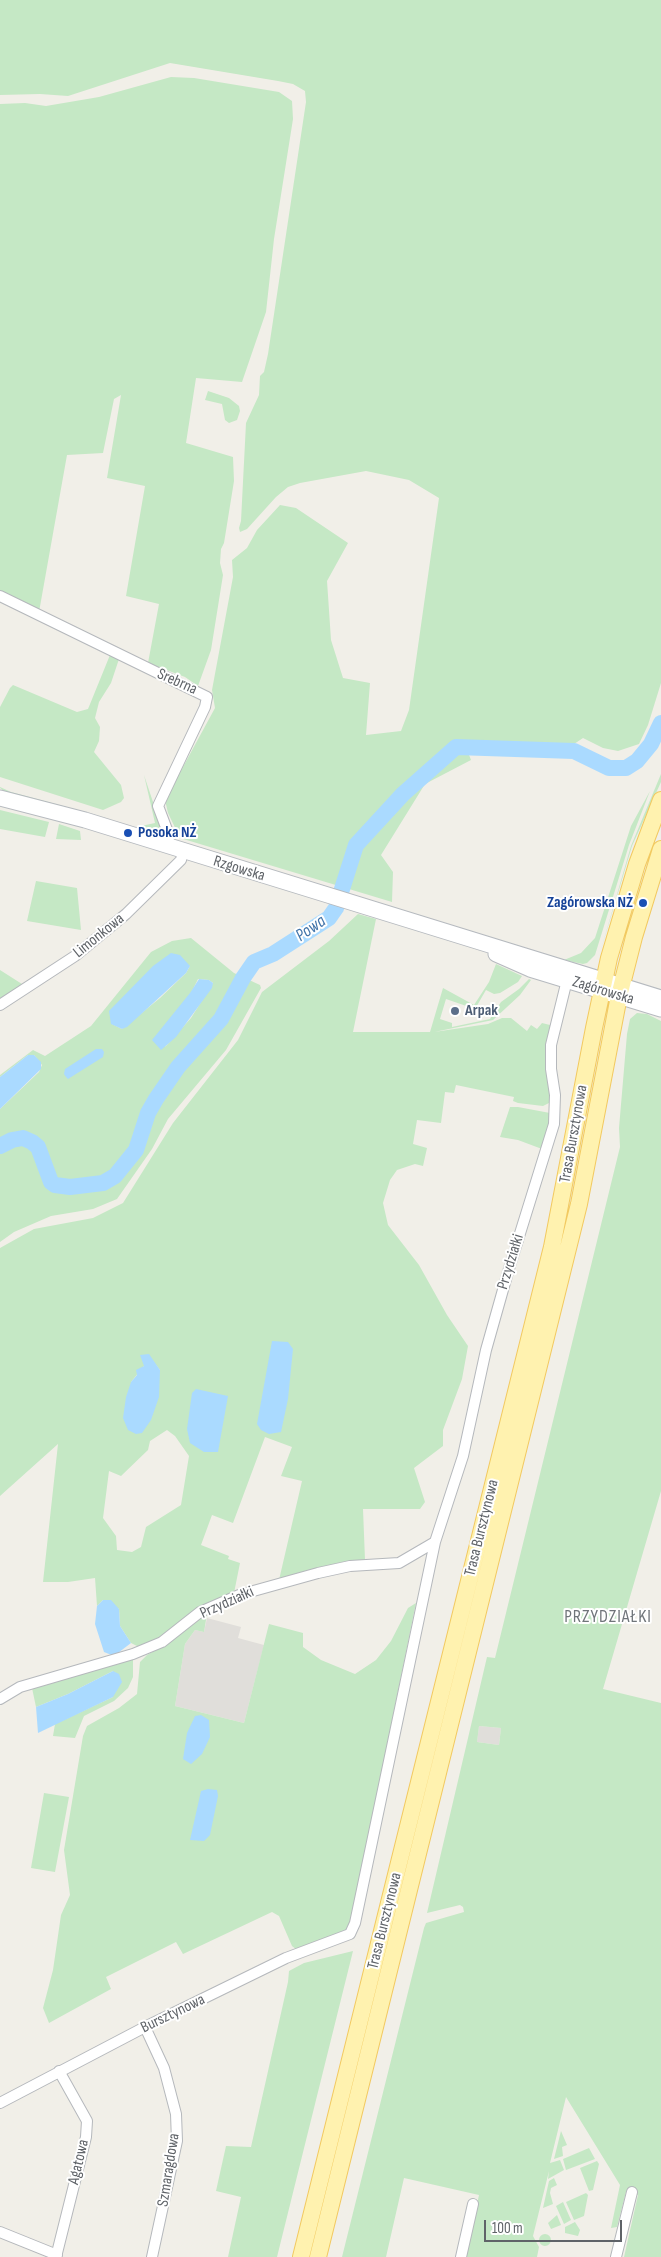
<!DOCTYPE html>
<html>
<head>
<meta charset="utf-8">
<style>
	body { margin:0 }
	#map { position:relative; width:661px; height:2257px; overflow:hidden; background:#f1efe8; font-family:"Sofia Sans Condensed",sans-serif }
	canvas { display:block }
	.scale { position:absolute; left:484px; top:2220px; width:138px; height:22px; box-sizing:border-box; border:2px solid #5f6368; border-top:0; padding-left:6px; font-size:15px; line-height:18px; white-space:nowrap; color:#5f6368; -webkit-text-stroke:4px #fff; paint-order:stroke }
</style>
</head>
<body>
<div id="map">
<canvas width="661" height="2257"></canvas>
<div class="scale">100 m</div>
</div>
<script>
const context = document.querySelector('canvas').getContext('2d');
context.lineJoin = 'round';
function paint(path, color) {
  context.fillStyle = color;
  context.fill(path, 'evenodd');
}
function toPath(rows) {
  const path = new Path2D();
  for (const r of rows) {
    if (r.length === 3) {
      path.moveTo(r[0] + r[2], r[1]);
      path.arc(r[0], r[1], r[2], 0, 2 * Math.PI);
      continue;
    }
    path.moveTo(r[0], r[1]);
    for (let i = 2; i < r.length; i += 2) path.lineTo(r[i], r[i + 1]);
  }
  return path;
}
function strokePath(path, color, width, dash) {
  context.strokeStyle = color;
  context.lineWidth = width;
  context.lineCap = dash ? 'butt' : 'round';
  context.setLineDash(dash || []);
  context.stroke(path);
}
function drawText(font, color, halo, rows, align = 'center') {
  context.font = font + ' "Sofia Sans Condensed",sans-serif';
  context.lineWidth = 4;
  context.setLineDash([]);
  context.textBaseline = 'middle';
  context.strokeStyle = halo;
  context.fillStyle = color;
  for (const [text, x, y, turn = 0] of rows) {
    context.save();
    context.translate(x, y);
    context.rotate((+turn || 0) * Math.PI / 180);
    context.textAlign = isNaN(turn) ? turn : align;
    if (halo) context.strokeText(text, 0, 0);
    context.fillText(text, 0, 0);
    context.restore();
  }
}
paint(toPath([
	[207,1618,241,1627,238,1638,264,1645,244,1723,175,1706,185,1644,195,1630,204,1632],
	[479,1726,501,1728,499,1745,477,1742]
]), '#e0deda');
paint(toPath([
	[0,0,661,0,661,683,648,725,639,744,618,751,603,748,583,738,574,744,530,745,464,742,471,760,425,784,381,855,393,872,392,902,180,838,168,813,165,800,215,708,212,690,233,577,232,560,247,548,257,530,280,505,296,508,348,543,327,581,331,640,343,678,370,683,366,735,401,731,409,710,439,498,409,480,366,471,300,483,288,487,276,497,247,529,240,532,239,528,241,521,246,423,259,395,260,376,264,372,268,354,306,102,305,91,293,84,278,81,170,63,68,96,40,94,0,95],
	[171,77,194,78,279,92,292,101,293,119,274,239,266,312,242,382,196,378,186,443,233,457,234,481,224,543,221,549,220,563,223,575,211,650,198,686,185,677,148,663,159,604,126,596,145,486,107,478,121,395,114,399,103,453,67,455,39,612,0,592,0,104,25,103,46,106,99,97],
	[208,391,229,398,239,406,240,411,237,420,229,423,225,420,222,404,205,400],
	[110,655,119,659,111,683,99,702,95,718,100,727,99,741,94,752,121,785,124,798,121,802,103,810,0,777,0,707,10,688,13,685,77,712,88,709],
	[661,774,661,782,632,846,600,953,631,846],
	[144,775,162,829,163,837,10,796,0,788,0,787,11,792,78,810,139,829,141,826,155,823],
	[650,791,629,845,595,955,587,963,583,964,564,960,581,953,595,938,631,826],
	[0,810,49,822,45,837,0,829],
	[59,824,80,831,81,840,56,839],
	[36,881,77,888,81,930,27,921],
	[358,914,376,919,353,1032,430,1032,443,988,474,1005,489,982,496,964,522,976,518,982,500,993,494,994,486,990,475,1009,446,999,440,1019,452,1023,452,1027,490,1019,501,1002,519,989,529,979,531,980,520,995,493,1020,434,1032,488,1024,502,1018,511,1018,527,1031,531,1025,537,1029,542,1023,550,1025,552,1027,551,1102,543,1106,518,1103,513,1101,514,1097,456,1085,454,1093,445,1092,441,1123,417,1120,413,1144,427,1148,423,1166,415,1164,397,1170,390,1180,383,1203,388,1225,419,1265,447,1315,468,1346,462,1379,443,1430,443,1446,414,1468,425,1502,420,1509,363,1509,365,1560,342,1562,279,1580,302,1481,281,1476,292,1447,265,1437,233,1523,212,1515,201,1545,229,1556,228,1559,240,1563,234,1593,165,1636,139,1647,131,1643,120,1626,119,1609,103,1600,97,1606,95,1578,68,1582,43,1582,58,1444,0,1496,0,1248,34,1229,93,1218,123,1203,173,1123,238,1040,262,992,329,941],
	[152,1360,160,1370,131,1382,144,1366],
	[167,1430,175,1436,189,1456,181,1505,146,1527,141,1547,132,1552,117,1550,116,1536,103,1518,109,1471,121,1476,148,1450,150,1441],
	[191,938,234,973,260,985,261,988,226,1050,168,1119,152,1149,117,1199,93,1209,51,1216,14,1232,0,1242,0,1109,39,1072,42,1065,34,1055,28,1055,0,1077,0,1075,33,1050,45,1056,91,1026,151,952,172,941],
	[190,966,186,973,160,998,122,1029,112,1024],
	[198,979,209,980,213,983,191,1018,165,1047],
	[0,970,22,984,0,1001],
	[637,1013,647,1014,661,1021,661,1491,603,1689,661,1703,661,2257,624,2257,638,2195,626,2192,617,2227,611,2228,620,2185,566,2097,550,2163,560,2160,564,2170,548,2179,549,2171,533,2236,539,2247,537,2257,466,2257,479,2195,404,2178,386,2257,342,2257,424,1928,426,1923,464,1912,463,1907,460,1905,427,1913,487,1657,495,1658,620,1147,619,1128,627,1034,630,1019],
	[479,1726,501,1728,499,1745,477,1742],
	[510,1107,518,1107,550,1113,551,1120,542,1149,518,1140,500,1137],
	[416,1603,351,1921,346,1930,332,1938,297,1950,292,1946,279,1916,272,1912,183,1954,176,1942,106,1977,111,1989,49,2023,43,2008,53,1970,61,1915,70,1895,64,1850,83,1736,87,1726,119,1708,137,1694,140,1662,147,1655,170,1642,202,1616,207,1614,204,1632,195,1630,185,1644,175,1706,244,1723,269,1624,303,1633,303,1647,321,1660,355,1674,376,1660,391,1641,408,1608],
	[129,1660,133,1660,133,1677,128,1688,114,1701,84,1716,75,1738,53,1736,55,1724,113,1697,113,1671,68,1694,36,1707,32,1688],
	[44,1793,69,1797,55,1872,31,1868],
	[353,1951,277,2257,228,2257,241,2197,216,2191,226,2146,251,2147,288,1982,289,1971,304,1963],
	[561,2131,567,2145,562,2147,563,2156,554,2159],
	[589,2148,595,2159,566,2170,563,2159],
	[597,2161,599,2164,593,2190,589,2191,580,2168],
	[554,2178,557,2185,551,2188,550,2193,553,2204,543,2208,549,2181],
	[586,2193,588,2195,584,2216,574,2220,566,2202],
	[563,2202,571,2220,564,2224,556,2206],
	[557,2215,561,2225,551,2229,548,2223],
	[575,2222,580,2230,578,2236,565,2233,565,2227],
	[545,2240,6]
]), '#c5e8c5');
paint(toPath([
	[171,953,180,955,190,966,186,973,127,1027,122,1029,111,1024,109,1011,153,966],
	[199,979,209,980,213,983,212,988,176,1037,161,1050,152,1040,190,993],
	[96,1049,102,1049,104,1052,103,1057,68,1079,66,1077,64,1074,65,1069],
	[28,1055,34,1055,41,1062,41,1069,0,1109,0,1077],
	[272,1341,288,1342,293,1349,288,1399,281,1432,269,1434,261,1430,257,1424],
	[149,1354,160,1370,159,1397,151,1420,142,1433,136,1434,128,1430,123,1418,126,1397,131,1382,137,1375,136,1370,144,1366,140,1355],
	[196,1389,228,1396,218,1452,204,1452,190,1443,187,1429,192,1393],
	[103,1600,111,1600,119,1609,120,1626,131,1643,114,1656,104,1652,95,1624,97,1606],
	[113,1671,119,1674,122,1682,113,1697,38,1733,36,1707,68,1694],
	[201,1715,209,1720,210,1737,202,1754,191,1764,183,1759,187,1733,195,1716],
	[208,1789,217,1790,218,1796,210,1835,204,1841,190,1840,201,1791]
]), '#aadaff');
strokePath(toPath([
	[0,1146,12,1140,23,1138,32,1142,38,1147,51,1182,55,1185,70,1187,103,1183,115,1176,136,1150,148,1113,156,1099,178,1067,221,1019,243,978,254,962,273,954,329,918,336,908,356,845,403,794,456,747,574,751,609,768,626,768,637,761,651,744,661,723]
]), '#aadaff', 16);
const street = toPath([
	[0,596,207,697,205,707,158,806,169,835,168,847],
	[0,1005,75,956,126,914,181,860,183,851],
	[0,1699,20,1687,133,1654,162,1642,200,1612,239,1595,318,1573,350,1566,399,1563,435,1542],
	[145,2027,164,2068,176,2114,177,2141,152,2257],
	[0,2103,145,2027,286,1958,350,1934,355,1923,435,1542,463,1456,486,1350,508,1272,554,1124,555,1095,551,1069,551,1045,567,980],
	[0,2232,57,2255],
	[56,2257,86,2137,87,2121,59,2071],
	[461,2257,473,2204],
	[616,2257,632,2192]
]);
const secondary = toPath([
	[0,798,85,820,661,998],
	[496,954,530,969,661,1009]
]);
const primary = toPath([
	[301,2257,552,1247,594,1028,609,958,637,864,661,800],
	[318,2257,579,1204,619,996,634,937,661,849]
]);
strokePath(street, '#b5b8bc', 12);
strokePath(secondary, '#b6babf', 17);
strokePath(primary, '#f2c960', 18);
strokePath(street, '#fff', 10);
strokePath(secondary, '#fff', 15);
strokePath(primary, '#fff2af', 16);
for (const [x, y, r, color] of [
	[128,833,5,"#1a4fb4"],
	[643,903,5,"#1a4fb4"],
	[455,1011,5,"#5c6f8a"]
]) {
  const dot = new Path2D();
  dot.arc(x, y, r, 0, 2 * Math.PI);
  context.fillStyle = color;
  context.fill(dot);
  strokePath(dot, '#fff', 2);
}
drawText('16px', '#5f6368', '#fff', [
	["Srebrna",177,682,24],
	["Rzgowska",239,869,17],
	["Limonkowa",99,936,-39],
	["Zagórowska",603,991,17],
	["Trasa Bursztynowa",574,1134,-80],
	["Przydziałki",511,1262,-73],
	["Trasa Bursztynowa",482,1528,-76],
	["Przydziałki",227,1603,-24],
	["Trasa Bursztynowa",385,1921,-76],
	["Bursztynowa",173,2014,-26],
	["Agatowa",79,2162,-77],
	["Szmaragdowa",169,2170,-81]
]);
drawText('bold 16px', '#164399', '#fff', [
	["Posoka NŻ",138,833],
	["Zagórowska NŻ",633,903,"right"]
], 'left');
drawText('bold 16px', '#4e5e75', '#fff', [
	["Arpak",465,1011]
], 'left');
drawText('italic 18px', '#4174aa', '#fff', [
	["Powa",311,929,-35]
]);
context.letterSpacing = '1px';
drawText('18px', '#70757a', '#fff', [
	["PRZYDZIAŁKI",608,1617]
]);
context.letterSpacing = '0px';
</script>
</body>
</html>
